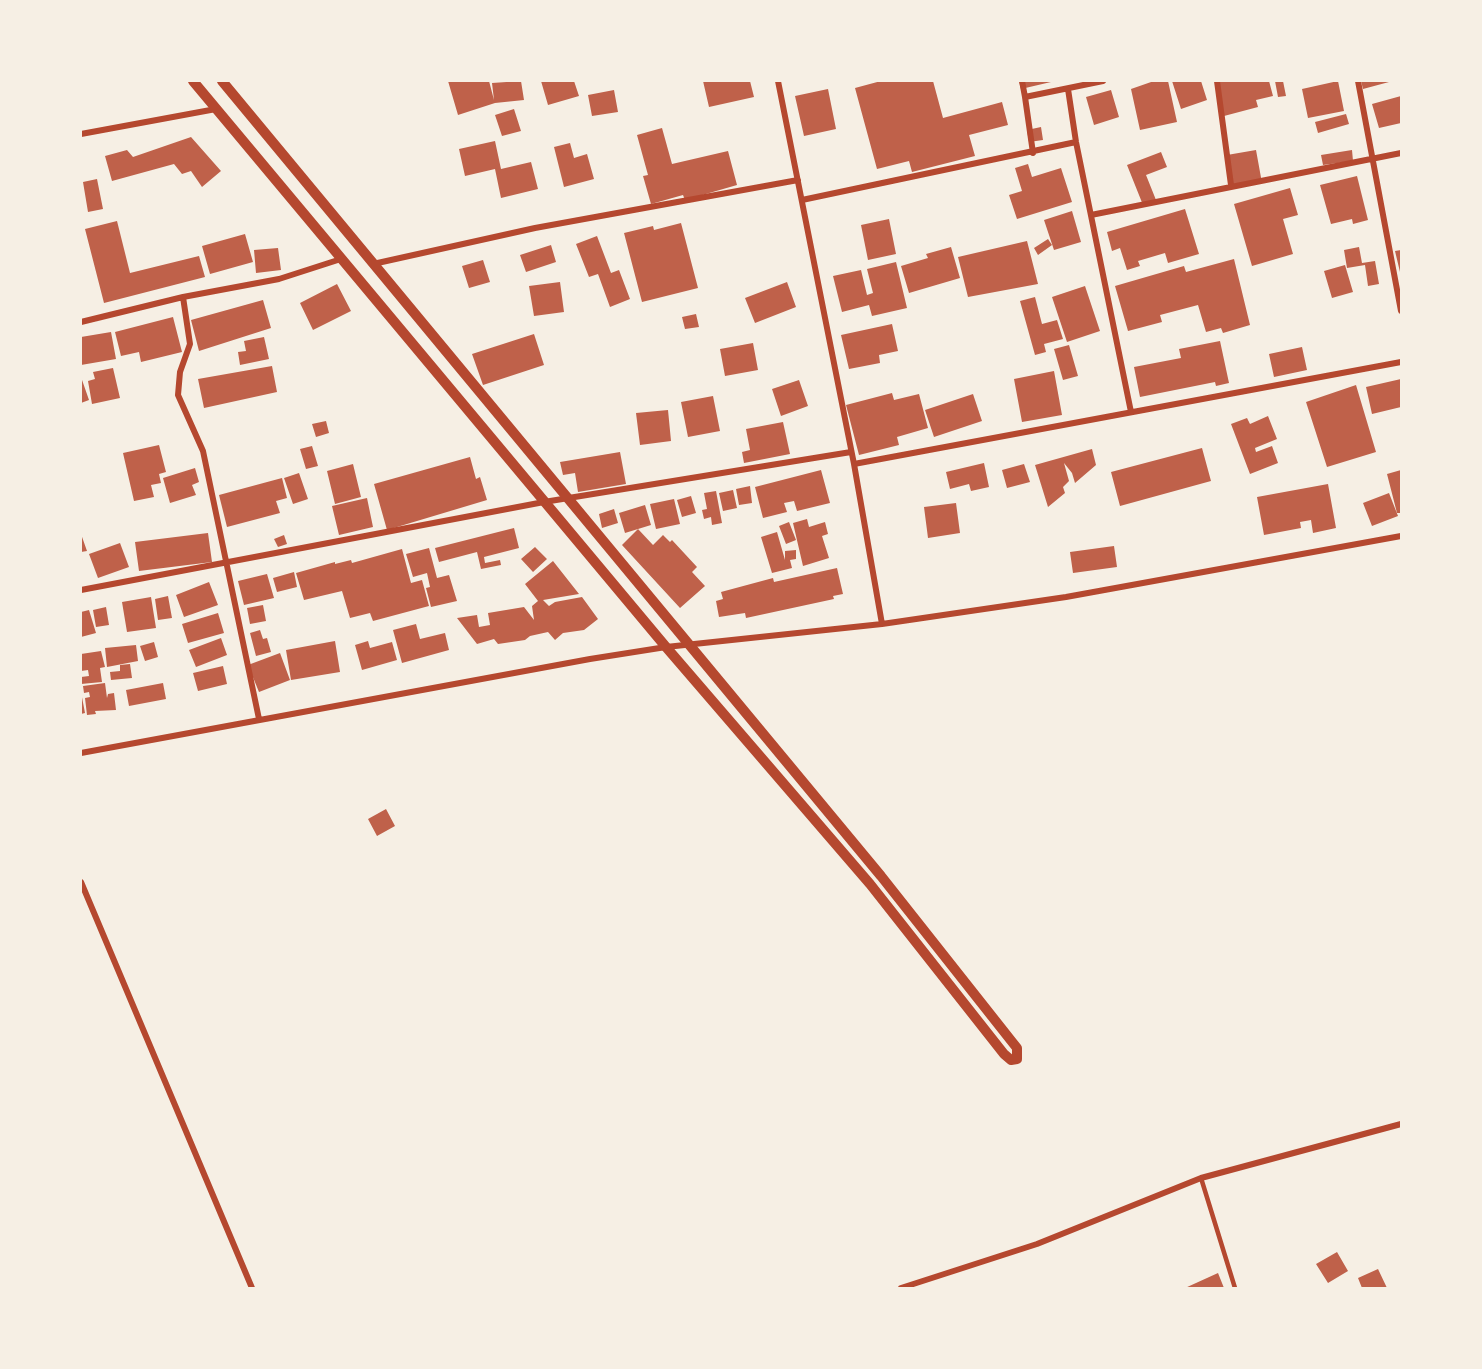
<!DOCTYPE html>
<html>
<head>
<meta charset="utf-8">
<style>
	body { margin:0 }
	#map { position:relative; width:1482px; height:1369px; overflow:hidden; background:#f6efe4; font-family:Overpass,sans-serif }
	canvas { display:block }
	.frame { position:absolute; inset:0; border:82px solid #f6efe4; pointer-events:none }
</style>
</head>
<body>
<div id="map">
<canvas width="1482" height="1369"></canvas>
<div class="frame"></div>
</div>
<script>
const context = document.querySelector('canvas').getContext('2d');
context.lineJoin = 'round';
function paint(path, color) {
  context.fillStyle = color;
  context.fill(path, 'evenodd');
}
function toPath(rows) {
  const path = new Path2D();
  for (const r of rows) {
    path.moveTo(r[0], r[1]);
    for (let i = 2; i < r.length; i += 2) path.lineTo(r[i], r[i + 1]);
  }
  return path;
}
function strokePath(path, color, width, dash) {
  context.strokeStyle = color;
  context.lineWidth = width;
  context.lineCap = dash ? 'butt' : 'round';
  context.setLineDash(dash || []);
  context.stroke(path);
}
paint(toPath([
	[448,81,489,81,494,100,492,83,521,81,524,100,495,103,458,115],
	[541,81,574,81,579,96,548,105],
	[703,81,750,81,754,97,709,107],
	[881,81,933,81,943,118,1002,102,1008,125,969,135,975,156,912,172,909,161,877,169,855,88],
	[1019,81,1051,81,1051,82,1021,89],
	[1154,81,1168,81,1177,122,1140,130,1131,89],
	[1172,81,1201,81,1207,100,1181,109],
	[1215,81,1269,81,1273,96,1256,100,1258,107,1224,116],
	[1275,81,1283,81,1286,96,1278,97],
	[1338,81,1344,111,1308,118,1302,89],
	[1361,81,1389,81,1389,82,1363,89],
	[828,89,836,129,804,136,795,96],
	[614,90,618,112,592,116,588,95],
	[1111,90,1119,117,1094,125,1086,97],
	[1401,96,1401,123,1379,128,1372,104],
	[514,109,521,131,502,136,495,115],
	[1346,114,1349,124,1318,133,1315,122],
	[1041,127,1043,140,1029,142,1027,130],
	[662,128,672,164,728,151,737,185,685,200,683,195,651,204,643,176,648,175,637,135],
	[191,137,221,171,202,187,191,171,182,174,174,164,112,181,105,156,127,150,133,157],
	[495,141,501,169,531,162,538,189,501,198,495,169,465,176,459,149],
	[570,143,574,158,587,154,594,179,564,187,554,147],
	[1256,150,1262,183,1233,188,1227,155],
	[1352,150,1353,161,1323,165,1321,155],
	[1161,152,1167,167,1146,175,1156,200,1143,205,1127,165],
	[1028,164,1032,177,1061,168,1072,202,1017,219,1009,195,1022,191,1015,168],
	[1357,176,1368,220,1353,224,1352,219,1331,224,1320,185],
	[97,179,103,209,88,212,83,182],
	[1290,188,1298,215,1283,219,1293,254,1252,266,1234,204],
	[1185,209,1199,254,1168,263,1165,253,1138,261,1140,266,1127,270,1120,248,1112,251,1107,232],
	[1072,211,1081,242,1054,250,1044,220],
	[889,219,896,254,868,260,861,225],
	[117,221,130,273,199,256,205,277,104,303,85,229],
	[681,223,698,288,642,302,624,233,653,226,654,230],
	[245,234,253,262,210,274,202,246],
	[597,236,611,273,619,270,630,299,610,307,598,274,589,277,576,244],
	[1048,239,1052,245,1038,255,1034,248],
	[1027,241,1038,284,968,297,958,257],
	[551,245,556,262,526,272,520,255],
	[951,247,960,278,909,293,901,266,928,258,926,254],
	[1359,247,1362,263,1375,261,1379,284,1368,286,1365,265,1347,268,1344,250],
	[278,248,281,270,256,273,254,250],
	[1401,250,1401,272,1400,272,1395,251],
	[1234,259,1250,325,1223,333,1221,328,1206,332,1198,305,1160,315,1162,322,1128,331,1115,286,1184,266,1186,272],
	[483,260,490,282,469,288,462,266],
	[896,262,907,308,872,316,869,305,842,312,833,276,861,270,867,295,873,293,867,269],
	[1345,265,1353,292,1332,298,1324,271],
	[560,282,564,312,534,316,529,286],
	[787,282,796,307,755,323,745,298],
	[337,284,351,311,313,330,300,303],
	[1085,286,1100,331,1067,342,1052,297],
	[1035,297,1042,324,1057,320,1063,339,1044,344,1046,352,1035,355,1020,301],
	[263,300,271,328,199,351,191,320],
	[696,314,699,327,685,329,682,317],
	[173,317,182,352,141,362,139,352,121,356,115,332],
	[892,324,898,351,879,355,880,363,849,369,841,335],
	[111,332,116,359,81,365,81,337],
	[534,334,544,365,483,385,472,354],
	[264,337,269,359,240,365,238,352,246,351,244,341],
	[1220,341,1229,383,1216,386,1215,382,1140,397,1134,367,1181,358,1179,349],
	[753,343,758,370,725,376,720,349],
	[1069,345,1078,376,1063,380,1054,349],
	[1302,347,1307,370,1274,377,1269,354],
	[272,366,277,392,204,408,198,379],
	[113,368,120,398,92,404,88,381,95,379,93,372],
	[1054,371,1062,415,1022,422,1014,379],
	[81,377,89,400,81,403],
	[1401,379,1401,407,1372,414,1366,387],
	[799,380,808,406,781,416,772,389],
	[1356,385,1376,452,1327,467,1306,402],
	[892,393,894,400,919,394,928,428,897,437,899,445,859,455,846,405],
	[973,394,982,421,934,437,925,410],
	[713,396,720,431,688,437,681,402],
	[668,410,671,441,640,445,636,413],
	[1268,416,1277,439,1255,448,1256,452,1272,446,1278,463,1250,474,1231,424,1247,418,1250,424],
	[326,421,329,433,316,437,312,424],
	[783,422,790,454,744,463,742,452,750,450,746,429],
	[159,445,166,472,159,474,161,483,151,485,154,497,134,501,123,453],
	[312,446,318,466,306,469,300,449],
	[1202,448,1211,481,1120,506,1111,472],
	[1092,449,1096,465,1075,483,1072,473,1064,463,1069,481,1063,487,1065,493,1048,507,1035,465],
	[620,452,626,484,578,492,575,473,563,475,560,462],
	[470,457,476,479,480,477,487,500,387,530,374,484],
	[984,463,989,487,971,491,969,484,950,489,946,472],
	[353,464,361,497,335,504,327,471],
	[1024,464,1030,482,1007,488,1002,470],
	[195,468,199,482,192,485,196,495,170,503,163,478],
	[821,470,830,503,797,511,794,501,784,503,787,512,763,518,755,487],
	[1401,470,1401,513,1397,513,1387,474],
	[299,473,308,499,293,504,284,478],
	[282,478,287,498,276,501,280,513,227,527,219,495],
	[1328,484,1336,528,1313,533,1311,520,1300,522,1301,528,1264,535,1257,497],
	[750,486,752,503,739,505,736,489],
	[733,490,737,508,723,511,719,493],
	[716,491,722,523,712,525,711,517,704,519,702,510,707,509,704,493],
	[1389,493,1398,516,1372,526,1363,503],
	[691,496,696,513,682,517,677,500],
	[367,498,373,527,339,535,332,506],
	[674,499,680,524,656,529,650,504],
	[956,503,960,533,928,538,924,507],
	[645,505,651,525,625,533,619,513],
	[614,509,618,523,602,528,599,514],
	[807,519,809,527,825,522,828,534,822,536,829,558,803,566,793,523],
	[789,522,796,540,786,544,779,526],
	[514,528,519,548,484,557,485,563,500,560,501,565,481,569,477,552,439,562,435,548],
	[638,529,653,545,663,535,670,542,672,540,697,567,692,572,705,586,680,608,622,545],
	[777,532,785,560,785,551,796,550,796,559,790,560,792,568,772,573,761,537],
	[208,533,212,562,139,571,135,542],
	[81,534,87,551,81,552],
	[284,535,287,544,278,547,274,539],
	[120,543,129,567,98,578,89,554],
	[1114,546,1117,567,1073,573,1070,552],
	[535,547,547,559,533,572,521,559],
	[429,548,437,578,449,575,457,601,431,607,426,588,430,587,427,573,413,577,406,554],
	[402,549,411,583,422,580,429,606,373,621,370,613,350,618,342,591,304,600,296,573,335,562,335,564,351,560,352,563],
	[553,561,579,594,543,600,549,606,555,602,582,597,598,619,584,630,563,633,555,640,548,632,530,636,525,640,498,644,494,639,477,644,457,618,477,615,479,627,490,625,488,613,524,607,534,620,532,606,538,601,525,584],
	[837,568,843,594,833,596,834,599,746,618,745,613,719,617,716,601,723,599,721,592,773,578,774,582],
	[294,572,297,587,277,592,273,578],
	[267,574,274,598,244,605,238,581],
	[209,582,218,605,184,617,176,595],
	[168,596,172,618,158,620,155,599],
	[151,597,156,628,127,632,122,602],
	[263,605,266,621,250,624,247,608],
	[106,607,109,625,96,627,93,610],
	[89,610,96,633,81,637,81,612],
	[218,613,224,633,188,643,182,624],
	[416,624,420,639,445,633,449,650,402,663,393,630],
	[260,630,263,639,267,638,271,652,256,656,250,633],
	[221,638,227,655,196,667,189,650],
	[335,641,340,672,291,680,286,650],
	[368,641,370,648,392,642,397,660,362,670,355,645],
	[154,642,158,657,145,661,140,646],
	[136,645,138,661,107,667,105,648],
	[101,651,105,667,100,668,102,682,81,684,81,677,89,676,88,670,81,671,81,654],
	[280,653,290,680,259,692,248,665],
	[130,664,132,678,111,680,110,672,120,671,120,665],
	[223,666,227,684,198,691,193,673],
	[105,683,107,698,108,694,114,693,116,710,95,711,96,714,87,715,85,698,90,697,89,692,84,693,83,686],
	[163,683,166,699,129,706,126,690],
	[81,692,85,713,81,714],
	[386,809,395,826,377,836,368,819],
	[1337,1252,1348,1271,1328,1283,1316,1264],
	[1378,1269,1387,1288,1362,1288,1358,1278],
	[1218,1273,1224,1288,1185,1288]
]), '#bf614a');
strokePath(toPath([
	[1201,1178,1235,1288]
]), '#b5482f', 4.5);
strokePath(toPath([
	[778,81,854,464,882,624],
	[1022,81,1025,97,1103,81],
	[1217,81,1231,185],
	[1358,81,1401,311],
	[1068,89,1076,142,1131,412],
	[1025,97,1033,153],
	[81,134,216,109],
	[802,200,1076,142],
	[1091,215,1401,153],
	[373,264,535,228,798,180],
	[183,297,190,344,180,372,178,395,203,451,259,719],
	[81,322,183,297,279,279,341,259],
	[854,464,1401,362],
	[81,590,544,502,851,452],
	[81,753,590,659,666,647,882,624,1066,597,1401,536],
	[81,882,252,1288],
	[901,1288,1037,1244,1201,1178,1401,1124]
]), '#b5482f', 6);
strokePath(toPath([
	[193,81,666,647,870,884,1004,1054,1011,1060,1017,1059,1017,1048,1013,1043,881,876,222,81]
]), '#b5482f', 10);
</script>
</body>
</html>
